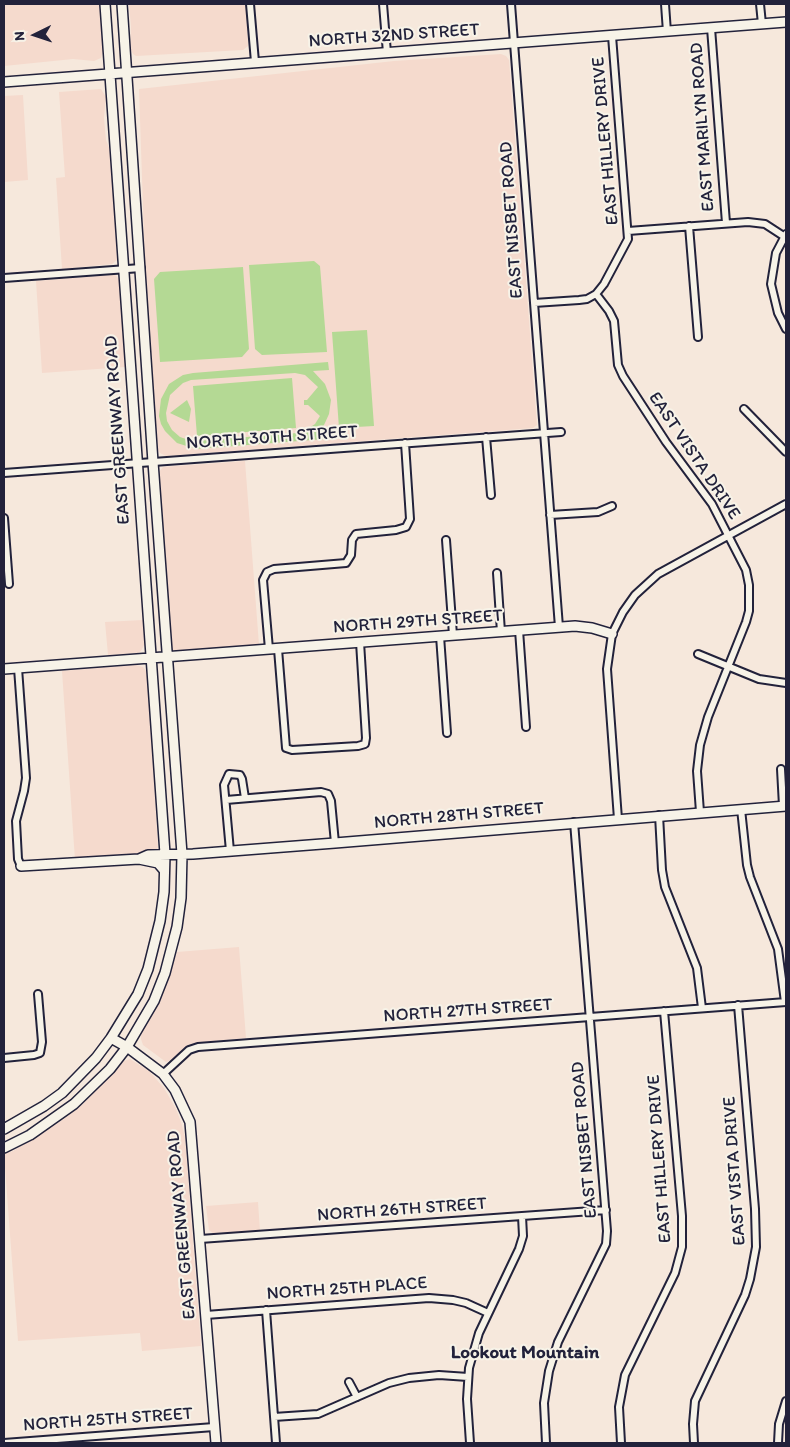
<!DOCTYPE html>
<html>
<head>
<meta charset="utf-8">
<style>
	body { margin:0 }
	#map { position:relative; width:790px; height:1447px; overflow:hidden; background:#f6e8dc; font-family:Itim,sans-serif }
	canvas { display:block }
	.frame { position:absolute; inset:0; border:5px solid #22223b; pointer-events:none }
	.north { position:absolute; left:10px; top:10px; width:50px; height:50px; -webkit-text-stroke:4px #f7f3e8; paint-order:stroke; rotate:266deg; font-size:14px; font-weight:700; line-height:20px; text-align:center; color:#22223b }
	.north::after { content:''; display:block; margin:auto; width:18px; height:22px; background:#22223b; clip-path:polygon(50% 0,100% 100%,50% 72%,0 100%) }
</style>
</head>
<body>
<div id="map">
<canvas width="790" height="1447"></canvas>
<div class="frame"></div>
<div class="north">N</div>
</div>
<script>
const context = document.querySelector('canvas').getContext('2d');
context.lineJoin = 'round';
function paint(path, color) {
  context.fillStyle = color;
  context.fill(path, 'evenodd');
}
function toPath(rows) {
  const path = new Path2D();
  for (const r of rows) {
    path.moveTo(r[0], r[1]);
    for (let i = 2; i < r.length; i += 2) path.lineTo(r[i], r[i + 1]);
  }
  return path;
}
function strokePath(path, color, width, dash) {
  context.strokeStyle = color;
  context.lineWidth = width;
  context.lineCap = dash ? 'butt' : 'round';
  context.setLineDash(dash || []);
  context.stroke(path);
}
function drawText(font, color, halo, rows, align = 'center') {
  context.font = font + ' Itim,sans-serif';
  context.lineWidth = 4;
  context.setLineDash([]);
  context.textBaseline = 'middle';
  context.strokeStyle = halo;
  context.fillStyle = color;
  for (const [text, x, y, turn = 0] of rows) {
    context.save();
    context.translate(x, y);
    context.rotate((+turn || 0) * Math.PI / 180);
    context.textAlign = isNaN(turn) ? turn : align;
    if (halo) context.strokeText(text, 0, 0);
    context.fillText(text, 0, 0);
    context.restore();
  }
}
paint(toPath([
	[4,4,100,4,103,51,101,58,94,61,73,59,4,66],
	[129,4,246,4,248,46,243,50,136,56,133,54,130,48,131,27],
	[501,54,506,56,509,60,537,425,533,428,166,456,160,453,158,450,145,267,139,89,394,61],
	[101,89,106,97,104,118,106,140,110,150,117,260,112,264,62,269,56,178,65,177,59,92],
	[23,95,28,180,4,182,4,96],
	[112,275,115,275,119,279,125,367,42,373,36,281],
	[245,461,259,645,177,651,173,650,171,646,159,472,163,467],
	[143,620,144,645,141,651,138,653,108,655,105,622],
	[136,665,143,667,147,672,158,848,151,853,75,860,62,671],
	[239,947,246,1038,194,1043,188,1045,171,1060,166,1062,143,1045,141,1039,141,1035,161,997,177,952],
	[130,1059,149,1071,164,1088,176,1109,181,1122,185,1137,201,1346,142,1351,140,1333,18,1341,4,1154,13,1151,61,1121,83,1104,121,1062],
	[258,1202,260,1231,213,1233,209,1230,206,1206]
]), '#f5dacd');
paint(toPath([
	[314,261,320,266,327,352,262,355,255,349,249,265],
	[243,267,249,349,242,357,160,362,154,279,160,272],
	[367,330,374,426,339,428,332,332],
	[328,362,329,370,313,371,325,384,331,400,329,414,324,425,318,431,338,431,338,438,196,449,177,443,165,431,161,424,159,416,161,399,169,384,183,375,193,373],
	[295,373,305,375,318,387,307,400,304,400,304,405,308,405,320,416,315,424,306,430,297,433,197,441,189,440,180,437,172,430,167,421,166,413,170,395,183,383,191,380],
	[292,378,296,428,197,436,193,386],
	[187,400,191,409,189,422,170,413]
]), '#b4d994');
const street = toPath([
	[250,4,255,62],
	[383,4,387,53],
	[511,4,559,627],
	[665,4,667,32],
	[760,4,762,24],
	[711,28,726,223],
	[689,226,698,337],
	[628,231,748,222,765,224,785,237],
	[786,234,776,253,771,284,778,313,786,329],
	[4,278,141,268],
	[596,294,609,311,614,321,618,365,623,376,666,442,712,504,746,570,749,585,749,611,746,622,708,717,700,745,697,771,700,812],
	[534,303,579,300,587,299,596,294,604,284,628,239,612,36],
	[744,409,786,452],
	[486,437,491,495],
	[4,473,561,432],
	[550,515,598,512,612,506],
	[4,518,9,584],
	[446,540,453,635],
	[497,573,501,632],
	[519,630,526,727],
	[440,636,447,733],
	[269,649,263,580,267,572,274,569,346,563,351,555,352,540,356,534,396,530,406,527,410,519,405,443],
	[278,649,286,748,292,750,358,746,365,744,366,738,360,642],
	[698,654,759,679,786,683],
	[18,668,26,778,24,791,16,821,18,859,21,866],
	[781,769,783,806],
	[226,800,321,792,328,794,331,801,335,843],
	[741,809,747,865,750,877,778,949,785,1002],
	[659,815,662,870,665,887,697,968,702,1008],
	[618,819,607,669,612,634,623,612,635,595,658,574,786,504],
	[230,851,224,785,229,774,240,775,242,779,245,798],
	[4,1058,34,1055,40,1053,42,1042,38,994],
	[163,1074,189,1050,198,1047,786,1002],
	[200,1239,606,1210],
	[266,1310,276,1443],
	[206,1315,429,1298,453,1300,466,1303,488,1313],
	[349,1382,357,1397],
	[274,1417,318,1414,389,1383,409,1378,439,1375,468,1377],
	[4,1443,214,1427],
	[470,1443,467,1399,469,1368,479,1333,519,1249,523,1236,522,1216],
	[546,1443,544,1403,549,1371,558,1342,606,1244,607,1231,574,822],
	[621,1443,619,1407,625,1375,675,1273,682,1247,682,1216,664,1011],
	[694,1443,693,1424,695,1401,745,1295,750,1279,756,1247,755,1209,738,1005],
	[778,1443,779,1424,786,1401]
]);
const secondary = toPath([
	[4,82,786,22],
	[4,669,575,626,592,628,612,634],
	[139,859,148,855,193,854,335,843,786,806],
	[21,866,139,859,158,863,164,870],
	[111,1038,127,1047,163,1074,175,1090,190,1122,216,1443],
	[4,1129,44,1106,62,1093,96,1058,111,1038,138,994,148,969,160,921,164,892,165,854,105,4],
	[4,1148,30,1135,74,1104,110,1069,127,1047,154,1001,165,973,177,927,181,898,182,854,153,462,122,4]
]);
strokePath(street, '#22223b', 10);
strokePath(secondary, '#22223b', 12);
strokePath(street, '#f7f3e8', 6);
strokePath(secondary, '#f7f3e8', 9);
drawText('18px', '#22223b', '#f7f3e8', [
	["NORTH 32ND STREET",394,36,-4],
	["EAST MARILYN ROAD",703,127,-94],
	["EAST HILLERY DRIVE",606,141,-95],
	["EAST NISBET ROAD",512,220,-94],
	["EAST GREENWAY ROAD",118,430,-94],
	["NORTH 30TH STREET",272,438,-4],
	["EAST VISTA DRIVE",694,456,56],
	["NORTH 29TH STREET",418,622,-4],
	["NORTH 28TH STREET",459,816,-5],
	["NORTH 27TH STREET",468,1011,-4],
	["EAST NISBET ROAD",585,1140,-95],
	["EAST HILLERY DRIVE",660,1159,-94],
	["EAST VISTA DRIVE",735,1171,-94],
	["NORTH 26TH STREET",402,1210,-4],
	["EAST GREENWAY ROAD",182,1225,-95],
	["NORTH 25TH PLACE",347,1289,-4],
	["NORTH 25TH STREET",108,1420,-4]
]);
drawText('bold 19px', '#22223b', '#f7f3e8', [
	["Lookout Mountain",525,1353]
]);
</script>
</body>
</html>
